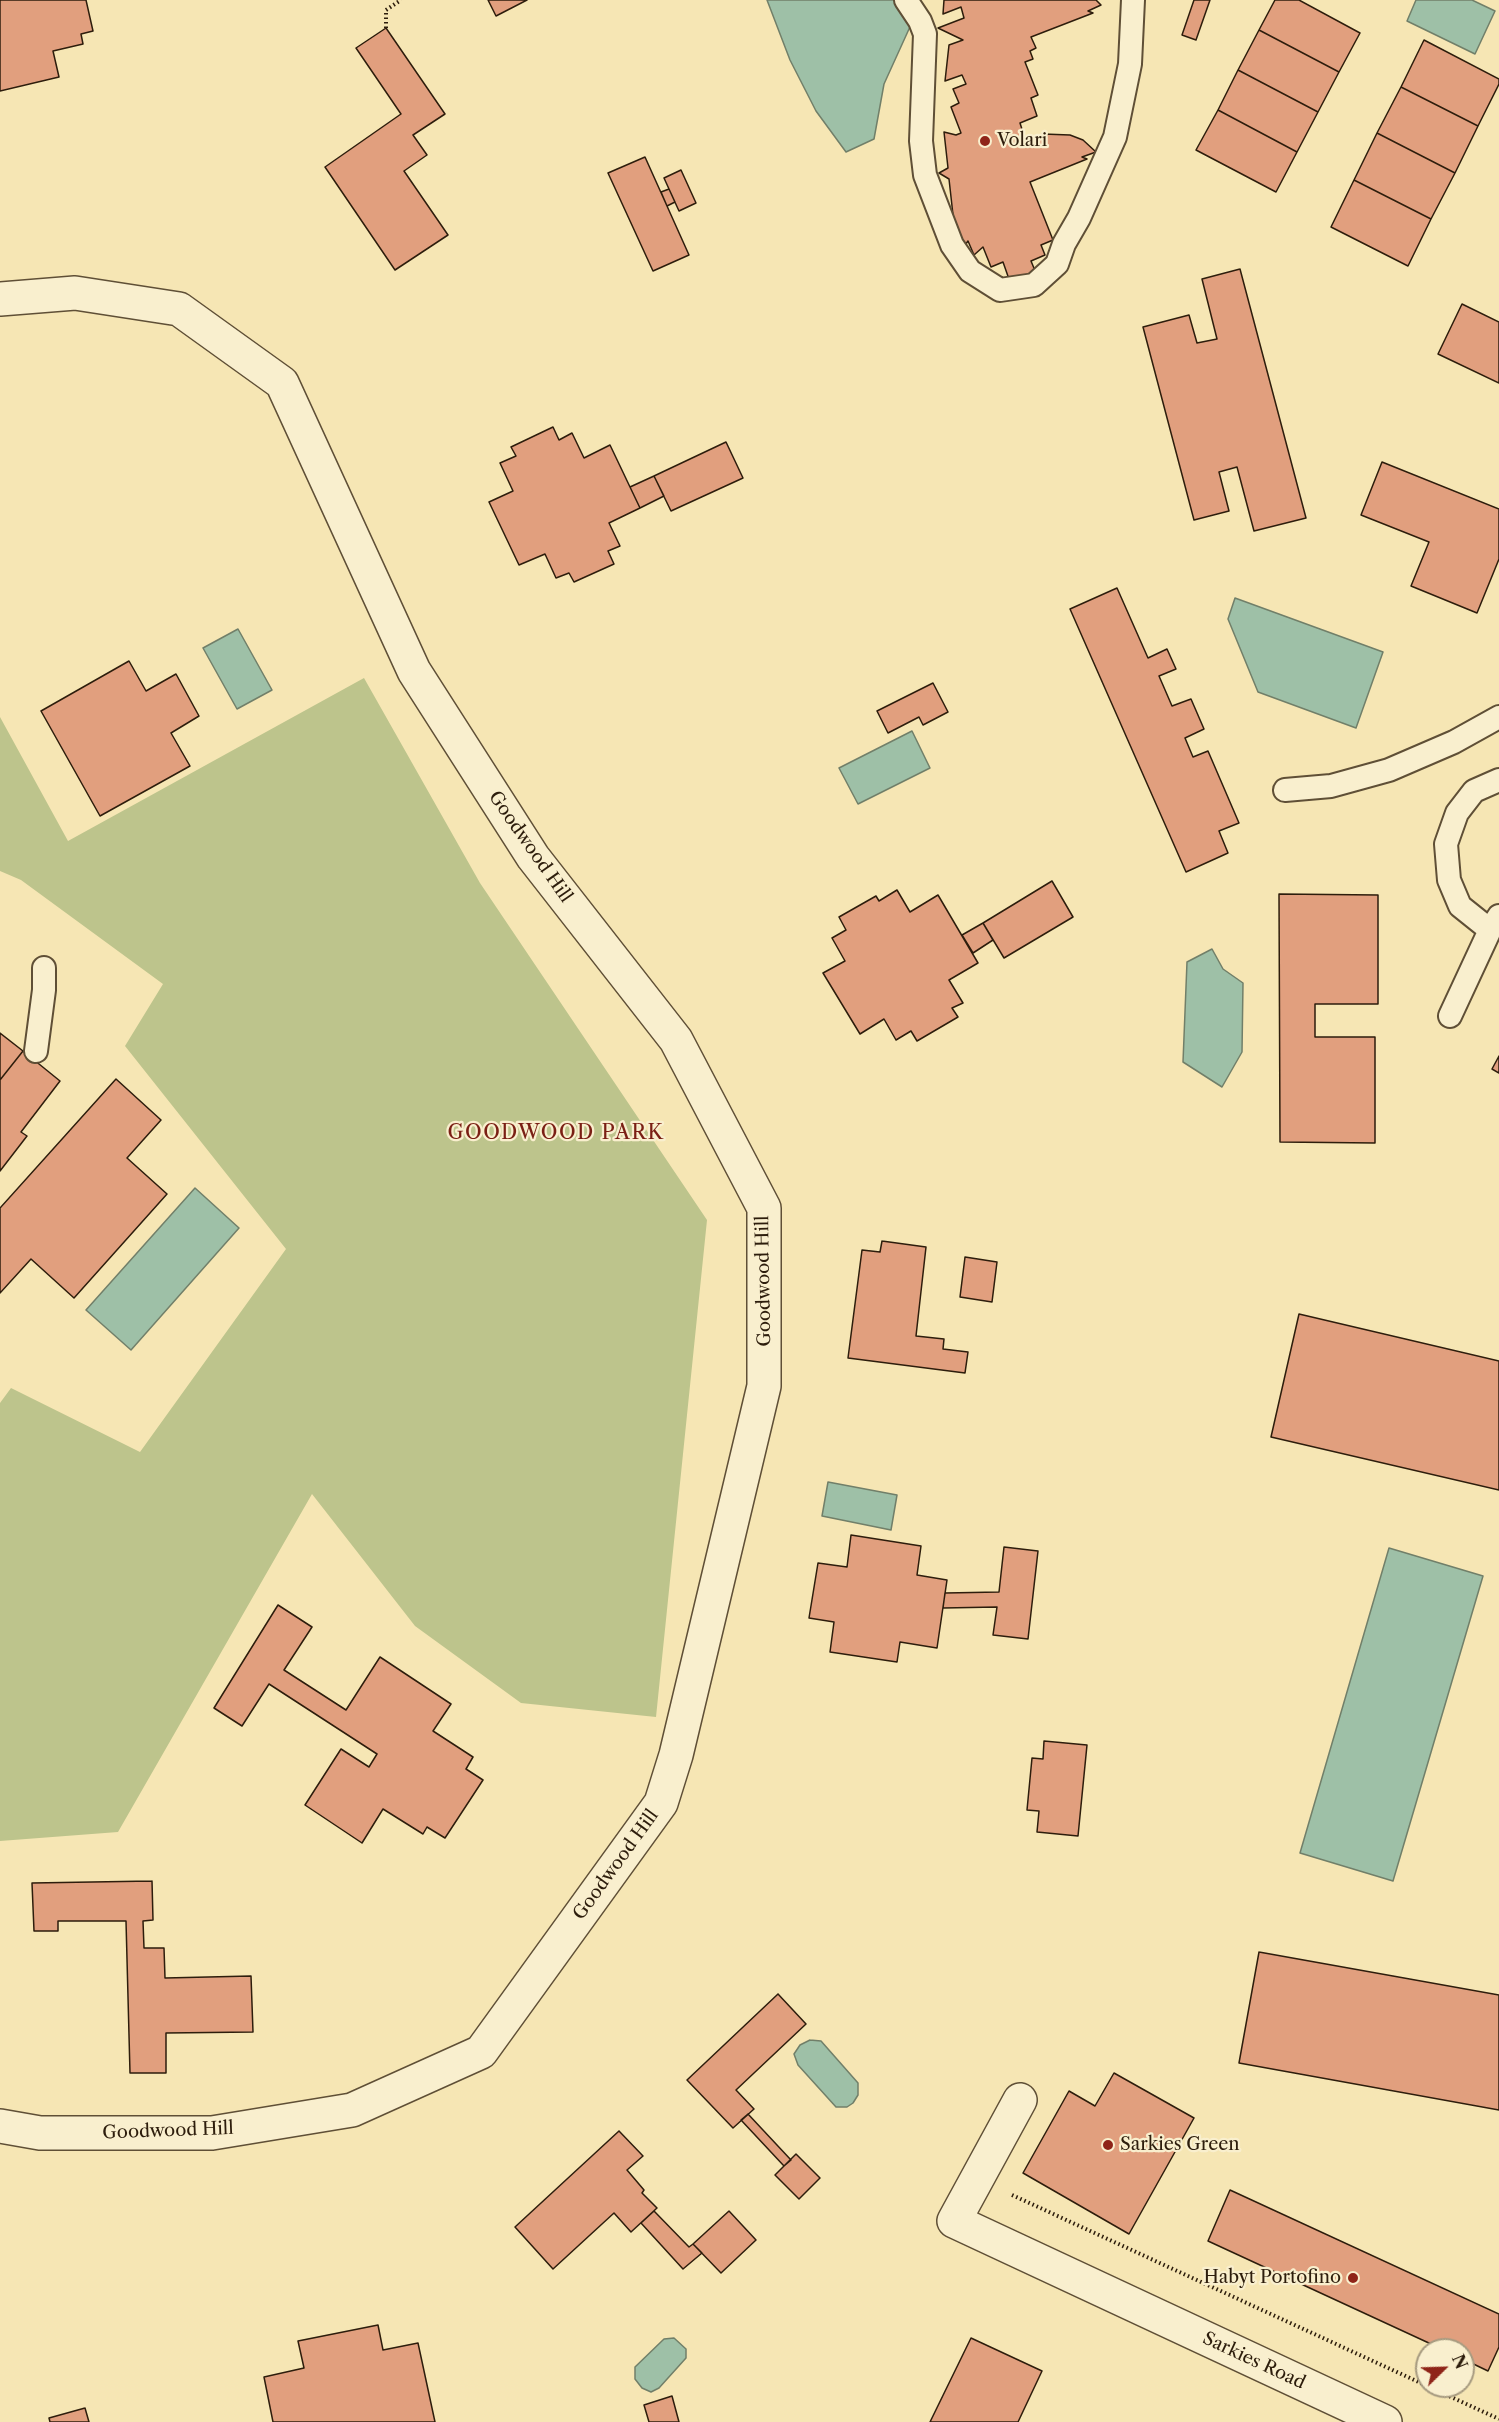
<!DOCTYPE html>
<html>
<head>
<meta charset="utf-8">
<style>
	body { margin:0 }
	#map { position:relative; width:1499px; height:2422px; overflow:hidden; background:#f6e6b4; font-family:"Libre Caslon Text",serif }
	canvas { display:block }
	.north { position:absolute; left:1415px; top:2338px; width:60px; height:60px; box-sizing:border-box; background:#f9efce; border:2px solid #a79b80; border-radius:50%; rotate:67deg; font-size:16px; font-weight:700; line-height:24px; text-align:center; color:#2d1d0c }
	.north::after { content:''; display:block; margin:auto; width:21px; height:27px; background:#8f2418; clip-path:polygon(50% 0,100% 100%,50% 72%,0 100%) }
</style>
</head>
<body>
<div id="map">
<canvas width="1499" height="2422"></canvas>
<div class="north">N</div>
</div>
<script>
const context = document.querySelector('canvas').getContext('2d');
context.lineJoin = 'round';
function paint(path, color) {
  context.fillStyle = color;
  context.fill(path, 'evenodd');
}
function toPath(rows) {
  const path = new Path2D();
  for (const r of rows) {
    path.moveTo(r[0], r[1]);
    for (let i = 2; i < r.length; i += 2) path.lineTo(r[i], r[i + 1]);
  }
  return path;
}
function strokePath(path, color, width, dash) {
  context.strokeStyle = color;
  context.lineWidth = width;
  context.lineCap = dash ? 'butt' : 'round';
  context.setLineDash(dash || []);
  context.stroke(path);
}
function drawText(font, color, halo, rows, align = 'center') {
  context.font = font + ' "Libre Caslon Text",serif';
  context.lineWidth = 4.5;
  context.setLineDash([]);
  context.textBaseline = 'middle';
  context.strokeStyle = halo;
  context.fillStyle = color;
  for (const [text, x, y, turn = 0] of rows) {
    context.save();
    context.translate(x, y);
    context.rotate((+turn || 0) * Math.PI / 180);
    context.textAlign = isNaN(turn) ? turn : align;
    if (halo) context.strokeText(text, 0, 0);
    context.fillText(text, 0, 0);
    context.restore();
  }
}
paint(toPath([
	[364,678,480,883,707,1220,656,1717,521,1703,415,1626,312,1494,118,1832,0,1841,0,1403,11,1388,140,1452,286,1249,125,1046,163,984,21,880,0,871,0,717,68,841]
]), '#bdc48c');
const water = toPath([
	[767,0,898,0,914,18,884,84,874,139,846,152,816,111,790,60,767,0],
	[1416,0,1472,0,1495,11,1475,54,1407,21,1416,0],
	[1235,598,1383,652,1356,728,1258,692,1228,619,1235,598],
	[238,629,272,690,237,709,203,648,238,629],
	[912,731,930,768,858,804,839,768,912,731],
	[1212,949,1223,969,1243,983,1242,1052,1222,1087,1183,1062,1187,962,1212,949],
	[195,1188,239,1228,131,1350,86,1310,195,1188],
	[828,1482,897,1495,891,1530,822,1516,828,1482],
	[1389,1548,1483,1576,1393,1881,1300,1853,1389,1548],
	[810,2040,821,2041,858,2083,858,2095,853,2103,847,2107,836,2107,798,2065,794,2054,800,2045,810,2040],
	[674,2338,686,2349,686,2358,659,2388,651,2392,642,2388,635,2379,635,2367,664,2339,674,2338]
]);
paint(water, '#9ec0a7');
strokePath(water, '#717f69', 1.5);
const building = toPath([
	[0,0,86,0,93,31,81,34,83,44,53,51,59,77,0,91,0,0],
	[488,0,527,0,496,16,488,0],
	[944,0,1096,0,1101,5,1088,11,1093,13,1031,37,1036,48,1030,51,1033,59,1025,62,1038,95,1031,98,1037,116,1020,123,1026,142,1043,134,1070,135,1083,140,1096,152,1082,157,1087,159,1030,182,1053,240,1041,245,1045,255,1031,261,1036,273,1010,282,1003,262,991,267,983,247,974,255,968,241,960,252,953,215,949,179,939,173,948,168,944,132,956,135,961,133,951,107,959,103,953,89,966,84,962,75,945,81,949,45,963,40,938,28,964,18,961,7,943,14,944,0],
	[1194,0,1210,0,1196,40,1182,35,1194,0],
	[1275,0,1299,0,1360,33,1339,72,1259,30,1275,0],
	[386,28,445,114,413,135,427,155,404,171,448,235,395,270,325,167,401,114,356,48,386,28],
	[1259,30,1339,72,1318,112,1238,70,1259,30],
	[1424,40,1499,79,1499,84,1478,126,1401,87,1424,40],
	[1238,70,1318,112,1297,152,1218,110,1238,70],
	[1401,87,1478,126,1455,173,1377,133,1401,87],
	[1218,110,1297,152,1276,192,1196,150,1218,110],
	[1377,133,1455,173,1431,219,1354,180,1377,133],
	[645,157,689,255,653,271,608,173,645,157],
	[681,170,696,203,679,211,664,178,681,170],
	[1354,180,1431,219,1408,266,1331,227,1354,180],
	[669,189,675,202,667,206,661,192,669,189],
	[1240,269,1306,518,1254,531,1237,467,1219,472,1229,511,1194,520,1143,327,1189,315,1197,343,1217,339,1202,279,1240,269],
	[1462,304,1499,322,1499,383,1438,354,1462,304],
	[553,427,559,440,572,433,584,458,610,445,640,508,609,523,620,546,608,551,614,564,574,582,569,573,556,578,545,554,519,565,489,502,513,491,500,463,516,456,511,447,553,427],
	[726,442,743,478,671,511,654,476,726,442],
	[1382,462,1499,509,1499,559,1477,613,1411,586,1429,542,1361,515,1382,462],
	[654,476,664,496,640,508,630,487,654,476],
	[1117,588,1148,658,1167,649,1176,669,1159,676,1172,706,1191,699,1204,729,1185,738,1193,757,1208,751,1239,823,1219,831,1228,853,1186,872,1070,609,1117,588],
	[129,661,146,691,176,674,199,716,171,733,190,766,100,816,41,711,129,661],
	[933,683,948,712,923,725,919,717,888,733,877,711,933,683],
	[1052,881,1073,917,1004,958,983,923,1052,881],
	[897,890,910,912,938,895,978,963,949,980,963,1003,952,1008,958,1017,917,1041,911,1031,896,1040,884,1019,860,1034,823,973,845,961,832,938,846,930,839,917,876,896,879,901,897,890],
	[1279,894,1378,895,1378,1004,1315,1004,1315,1037,1375,1037,1375,1143,1280,1142,1279,894],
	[983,923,993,940,973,953,962,935,983,923],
	[0,1033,23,1051,0,1080,0,1033],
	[23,1051,60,1081,21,1132,27,1136,0,1171,0,1080,23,1051],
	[1499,1056,1499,1073,1492,1069,1499,1056],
	[116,1079,161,1120,127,1158,167,1194,74,1298,31,1259,0,1293,0,1208,116,1079],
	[882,1241,926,1247,916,1336,944,1339,943,1349,968,1352,965,1373,848,1358,862,1250,880,1252,882,1241],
	[965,1257,997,1262,992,1302,960,1297,965,1257],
	[1299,1314,1499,1361,1499,1490,1271,1437,1299,1314],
	[851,1535,921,1546,917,1575,947,1580,937,1648,900,1642,897,1662,830,1652,834,1622,809,1618,818,1563,847,1567,851,1535],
	[1004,1547,1038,1551,1028,1639,993,1635,997,1607,943,1608,945,1593,999,1592,1004,1547],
	[278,1605,312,1627,284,1670,346,1710,380,1657,451,1704,433,1731,473,1757,466,1769,483,1780,445,1838,427,1827,423,1834,383,1809,362,1843,305,1805,341,1749,369,1767,377,1754,269,1684,242,1726,214,1708,278,1605],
	[1044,1741,1087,1745,1078,1836,1037,1832,1039,1811,1027,1810,1032,1758,1043,1759,1044,1741],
	[152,1881,153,1920,143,1921,144,1948,164,1948,165,1978,251,1976,253,2032,166,2033,166,2073,130,2073,126,1921,58,1921,58,1931,34,1931,32,1883,152,1881],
	[1259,1952,1499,1995,1499,2110,1239,2063,1259,1952],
	[778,1994,806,2024,736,2090,754,2109,733,2128,687,2080,778,1994],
	[1114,2073,1194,2118,1129,2234,1023,2173,1069,2091,1095,2106,1114,2073],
	[748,2114,791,2160,784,2166,741,2120,748,2114],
	[619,2131,643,2156,627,2170,644,2190,642,2193,657,2208,631,2232,614,2213,553,2269,515,2227,619,2131],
	[796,2154,820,2178,799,2199,775,2175,796,2154],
	[1230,2190,1499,2314,1499,2347,1488,2371,1463,2359,1463,2350,1444,2350,1208,2241,1230,2190],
	[654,2211,689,2247,693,2244,702,2253,683,2269,641,2223,654,2211],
	[729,2211,756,2240,721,2273,693,2244,729,2211],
	[378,2325,383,2350,418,2343,435,2422,273,2422,264,2377,304,2368,298,2341,378,2325],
	[971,2338,1042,2371,1018,2422,930,2422,971,2338],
	[672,2396,679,2422,649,2422,644,2405,672,2396],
	[85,2408,89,2422,50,2422,49,2418,85,2408]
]);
paint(building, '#e19f7e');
strokePath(building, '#2d1d0c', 1.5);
const service = toPath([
	[906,0,920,21,925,34,921,141,925,175,952,245,970,271,1000,290,1034,285,1057,264,1064,244,1079,218,1115,137,1130,64,1133,0],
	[1285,790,1331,786,1389,770,1454,742,1499,717],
	[1490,930,1460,906,1449,880,1446,844,1457,813,1474,791,1499,780],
	[1450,1016,1490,930,1499,916],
	[36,1051,44,990,44,968]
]);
const minor = toPath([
	[0,299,75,293,179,309,282,383,414,671,533,857,676,1040,764,1208,764,1386,676,1755,661,1803,481,2052,352,2110,212,2133,40,2133,0,2126],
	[1020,2100,954,2221,1385,2422]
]);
strokePath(service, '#5f4f36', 26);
strokePath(minor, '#5f4f36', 36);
strokePath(toPath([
	[386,28,386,10,401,0],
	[1012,2195,1499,2419]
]), '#2d1d0c', 4, [1.5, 3]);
strokePath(service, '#f9efce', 22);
strokePath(minor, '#f9efce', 33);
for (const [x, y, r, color] of [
	[985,141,6,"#8f2418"],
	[1108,2145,6,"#8f2418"],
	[1353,2278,6,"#8f2418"]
]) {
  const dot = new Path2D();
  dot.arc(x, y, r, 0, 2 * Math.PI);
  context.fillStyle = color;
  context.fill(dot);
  strokePath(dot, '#f9efce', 2);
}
drawText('18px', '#2d1d0c', '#f9efce', [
	["Volari",997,141],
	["Sarkies Green",1120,2145],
	["Habyt Portofino",1341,2278,"right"]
], 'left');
drawText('18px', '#2d1d0c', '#f9efce', [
	["Goodwood Hill",530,847,55],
	["Goodwood Hill",764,1281,-91],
	["Goodwood Hill",616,1865,-54],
	["Goodwood Hill",168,2131,-2],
	["Sarkies Road",1254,2361,25]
]);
context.letterSpacing = '1.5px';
drawText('20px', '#7a1f14', '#f9efce', [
	["GOODWOOD PARK",556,1133]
]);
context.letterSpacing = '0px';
</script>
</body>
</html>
